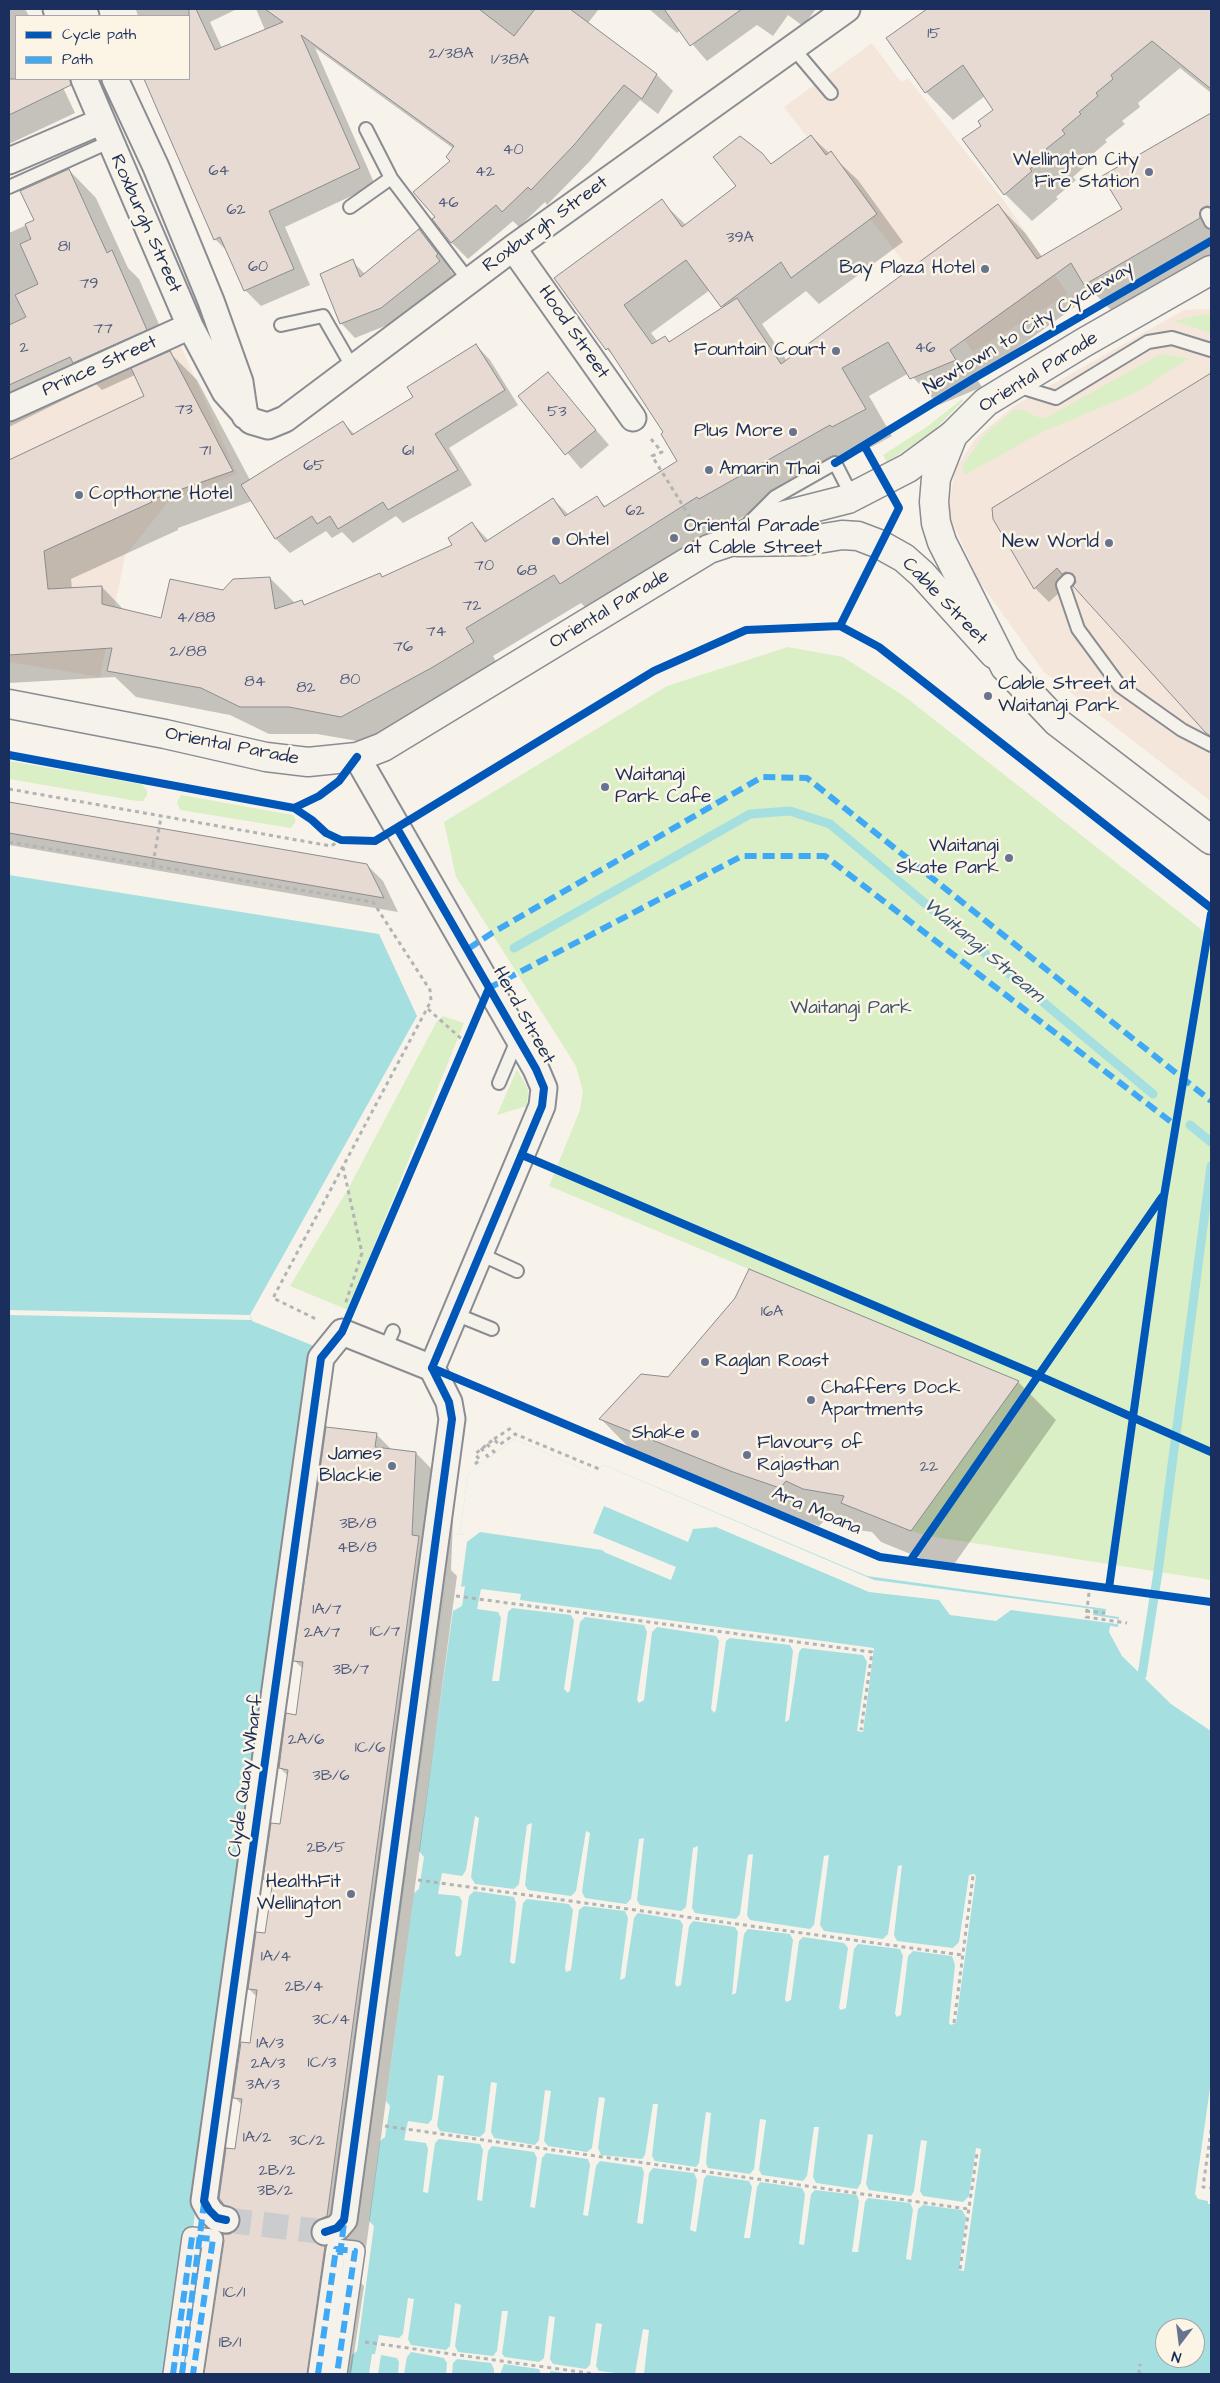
<!DOCTYPE html>
<html>
<head>
<meta charset="utf-8">
<style>
	body { margin:0 }
	#map { position:relative; width:1220px; height:2383px; overflow:hidden; background:#f7f3ea; font-family:"Architects Daughter",sans-serif }
	canvas { display:block }
	.frame { position:absolute; inset:0; border:10px solid #1b2f5e; pointer-events:none }
	.legend { position:absolute; left:15px; top:15px; width:175px; height:65px; box-sizing:border-box; background:#fcf5e5; border:1px solid #a2a6af; margin:0; padding:6px 9px; list-style:none; font-size:15px; color:#1b2f5e }
	.legend li { display:flex; align-items:center; gap:10px; height:25px }
	.legend b { width:25px; border:1px solid #a2a6af }
	.north { position:absolute; left:1155px; top:2318px; width:50px; height:50px; box-sizing:border-box; background:#fcf5e5; border:1px solid #a2a6af; border-radius:50%; rotate:195deg; font-size:14px; font-weight:700; line-height:20px; text-align:center; color:#1b2f5e }
	.north::after { content:''; display:block; margin:auto; width:18px; height:22px; background:#68748f; clip-path:polygon(50% 0,100% 100%,50% 72%,0 100%) }
</style>
</head>
<body>
<div id="map">
<canvas width="1220" height="2383"></canvas>
<div class="frame"></div>
<ul class="legend">
<li><b style="height:6px;background:#0057b8"></b>Cycle path</li>
<li><b style="height:6px;background:#3fa9f5"></b>Path</li>
</ul>
<div class="north">N</div>
</div>
<script>
const context = document.querySelector('canvas').getContext('2d');
context.lineJoin = 'round';
function paint(path, color) {
  context.fillStyle = color;
  context.fill(path, 'evenodd');
}
function toPath(rows) {
  const path = new Path2D();
  for (const r of rows) {
    path.moveTo(r[0], r[1]);
    for (let i = 2; i < r.length; i += 2) path.lineTo(r[i], r[i + 1]);
  }
  return path;
}
function strokePath(path, color, width, dash) {
  context.strokeStyle = color;
  context.lineWidth = width;
  context.lineCap = dash ? 'butt' : 'round';
  context.setLineDash(dash || []);
  context.stroke(path);
}
function drawText(font, color, halo, rows, align = 'center') {
  context.font = font + ' "Architects Daughter",sans-serif';
  context.lineWidth = 5;
  context.setLineDash([]);
  context.textBaseline = 'middle';
  context.strokeStyle = halo;
  context.fillStyle = color;
  for (const [text, x, y, turn = 0] of rows) {
    context.save();
    context.translate(x, y);
    context.rotate((+turn || 0) * Math.PI / 180);
    context.textAlign = isNaN(turn) ? turn : align;
    if (halo) context.strokeText(text, 0, 0);
    context.fillText(text, 0, 0);
    context.restore();
  }
}
paint(toPath([
	[872,43,901,82,908,78,1004,201,1068,294,973,352,784,107],
	[1211,309,1211,801,1044,672,979,581,948,513,955,469,976,438,1014,406,1184,310],
	[177,337,237,474,169,501,125,556,100,677,9,662,9,414]
]), '#f4e6da');
paint(toPath([
	[1211,314,1211,333,1174,321,1195,316],
	[1161,354,1189,358,1137,392,1040,433,966,474,963,472,963,465,985,434,1014,410,1024,410,1037,417,1046,418],
	[962,399,963,401,932,432,887,462,883,455,928,426],
	[788,647,843,657,904,696,1211,937,1211,1580,928,1536,911,1531,1018,1381,549,1186,580,1110,583,1091,576,1066,456,877,444,822,667,686],
	[9,761,141,784,147,790,147,795,143,801,137,801,9,779],
	[181,795,293,815,296,821,291,828,180,810,177,802],
	[443,1016,464,1023,348,1310,290,1286,348,1189,437,1021],
	[517,1069,528,1089,527,1106,497,1115]
]), '#daefc6');
paint(toPath([
	[9,875,379,934,417,1016,250,1315,252,1321,314,1346,173,2374,9,2374],
	[514,1439,592,1473,604,1465,867,1576,1106,1609,1105,1615,1119,1617,1118,1627,1110,1626,1109,1632,1122,1656,1171,1704,1211,1731,1211,2081,1195,2194,1198,2199,1208,2201,1208,2204,1211,2204,1211,2374,337,2374,380,2110,373,2109,406,1867,412,1867,413,1861,407,1860,446,1582,452,1582,452,1577,447,1576,453,1534,464,1535,460,1532,468,1474],
	[1165,2328,1195,2328,1195,2358,1165,2358]
]), '#a6dfe0');
paint(toPath([
	[9,1310,250,1315,251,1320,9,1315],
	[514,1439,592,1473,604,1465,874,1580,1093,1609,1093,1615,1118,1619,1117,1624,1011,1610,996,1621,950,1615,939,1600,869,1592,716,1527,693,1529,688,1542,604,1506,593,1533,676,1567,671,1580,606,1553,602,1550,480,1532,467,1542,461,1587,465,1586,462,1606,453,1611,419,1851,424,1857,419,1889,414,1893,386,2101,390,2106,385,2137,380,2141,369,2221,374,2226,357,2351,352,2355,349,2374,337,2374,373,2114,377,2115,377,2112,373,2111,407,1865,411,1863,407,1863,446,1582,452,1582,452,1577,447,1576,453,1534,464,1535,460,1532,468,1474],
	[481,1589,521,1594,520,1600,874,1648,863,1732,857,1731,867,1662,863,1655,802,1648,799,1652,789,1720,785,1722,793,1651,790,1645,730,1638,726,1641,716,1710,714,1713,711,1709,719,1641,716,1636,657,1627,652,1632,644,1700,639,1703,637,1700,647,1632,644,1625,585,1617,580,1622,570,1690,568,1693,564,1689,574,1621,571,1615,512,1608,508,1612,499,1681,492,1681,501,1618,498,1612,477,1609],
	[475,1816,479,1818,471,1877,475,1884,514,1889,519,1884,527,1825,532,1823,525,1885,528,1890,571,1896,576,1891,586,1831,590,1833,582,1892,585,1898,626,1904,631,1899,639,1839,644,1838,637,1900,640,1905,681,1911,686,1907,693,1848,698,1846,692,1908,695,1913,736,1919,740,1914,748,1855,753,1854,747,1915,750,1920,810,1929,814,1925,824,1856,829,1855,820,1925,824,1931,883,1939,888,1934,898,1866,902,1865,894,1935,897,1941,953,1948,959,1942,969,1875,974,1874,976,1876,956,2023,951,2025,949,2023,955,1965,952,1956,913,1951,908,1956,901,2015,897,2017,895,2014,903,1956,900,1949,858,1944,854,1949,846,2008,841,2010,839,2008,848,1948,844,1943,803,1937,799,1941,791,2000,786,2002,785,1999,793,1940,790,1934,748,1929,744,1934,736,1993,732,1995,738,1932,735,1927,693,1921,689,1926,681,1985,677,1987,675,1984,683,1925,680,1920,638,1913,634,1918,625,1978,620,1980,628,1918,625,1911,584,1906,579,1910,571,1970,566,1972,565,1968,573,1910,569,1904,527,1899,523,1903,515,1963,513,1964,510,1962,516,1903,514,1897,474,1891,469,1896,461,1955,457,1957,455,1954,462,1901,459,1896,438,1894,442,1873,462,1876,466,1870],
	[438,2075,444,2076,437,2126,440,2131,480,2137,485,2132,491,2082,497,2083,491,2132,494,2138,535,2145,539,2140,545,2090,551,2091,544,2141,548,2146,587,2152,592,2148,599,2097,605,2098,598,2148,601,2155,642,2159,645,2155,653,2104,658,2104,652,2156,655,2161,696,2167,699,2163,706,2112,711,2113,706,2163,708,2168,750,2174,754,2169,760,2119,766,2120,759,2170,762,2175,803,2181,807,2176,814,2127,819,2127,813,2177,816,2183,857,2189,861,2183,868,2134,873,2135,866,2184,869,2190,911,2196,914,2191,921,2140,927,2141,920,2191,923,2196,963,2202,969,2196,976,2148,981,2149,964,2271,959,2270,966,2217,962,2210,923,2205,918,2209,911,2260,906,2259,913,2209,910,2203,868,2198,865,2202,858,2252,852,2252,859,2201,857,2195,815,2190,811,2194,804,2245,799,2244,805,2194,802,2188,760,2182,757,2187,750,2238,744,2238,752,2187,749,2181,707,2175,704,2179,696,2232,690,2230,697,2180,694,2173,653,2168,649,2173,643,2224,637,2223,644,2173,642,2167,600,2161,596,2166,588,2216,583,2215,590,2165,588,2159,546,2153,542,2158,535,2208,530,2207,537,2158,534,2152,492,2146,488,2151,482,2201,477,2200,483,2150,480,2144,439,2139,435,2143,428,2193,423,2192,428,2149,426,2143,404,2140,408,2121,428,2124,432,2119],
	[408,2298,414,2299,408,2339,411,2345,446,2350,450,2346,455,2303,461,2305,455,2346,458,2352,493,2356,497,2351,502,2311,508,2311,502,2354,505,2357,539,2362,544,2358,549,2316,555,2317,550,2359,553,2364,586,2369,590,2365,596,2323,602,2324,596,2366,599,2371,624,2374,572,2374,551,2371,549,2374,541,2374,539,2369,504,2364,500,2374,494,2374,494,2369,491,2363,457,2359,453,2363,452,2374,446,2374,447,2363,444,2358,411,2352,407,2357,404,2374,398,2374,399,2362,397,2358,381,2355,378,2374,369,2374,372,2354,375,2354,379,2335,399,2338,403,2334],
	[643,2329,649,2330,644,2374,635,2374]
]), '#f7f3ea');
paint(toPath([
	[9,9,25,9,29,16,16,16,16,79,59,79,75,113,9,144],
	[139,9,237,9,210,22,222,48,265,30,256,9,599,9,588,23,657,75,673,91,658,114,640,100,590,161,547,205,545,202,519,227,513,221,468,259,452,243,434,219,437,217,454,149,315,48,375,185,285,227,310,285,261,306,245,290,228,252,215,239,146,79,189,79,189,16,138,16,136,10],
	[649,9,816,9,803,26,788,15,773,36,757,25,707,61,680,30,677,33],
	[928,9,1211,9,1211,93,1180,68,1138,103,1140,107,1122,121,1125,124,1105,140,1107,142,1088,158,1091,161,1073,177,1076,180,1056,197,1058,199,1032,221,1005,194,983,126,995,111,985,96,953,120,926,92,888,39],
	[1211,114,1211,254,1113,312,1094,293,976,378,982,387,939,405,909,373,869,396,892,436,860,453,858,451,727,526,725,524,588,610,581,603,493,656,500,669,369,743,317,734,269,734,230,715,136,697,115,677,9,683,9,599,11,599,9,594,9,461,145,397,135,375,102,390,96,384,9,427,9,233,35,221,69,170,96,198,128,268,139,279,173,356,197,380,250,480,343,422,355,435,415,398,476,345,490,360,518,405,449,448,472,485,403,523,396,516,353,543,342,532,332,538,326,531,290,553,276,539,252,501,178,528,178,530,71,579,72,589,102,587,125,611,162,620,223,592,270,578,295,603,301,601,306,606,380,574,383,578,454,545,472,523,489,541,553,499,569,515,597,498,606,507,678,462,665,432,618,360,607,349,661,201,686,225,738,187,762,154,772,165,811,136,858,180,903,242,819,304,806,291,762,324,787,361,998,205,1025,233,1042,257,1124,210,1104,176],
	[710,290,724,308,671,343,665,337,658,342,651,333],
	[419,231,434,245,452,269,450,270,454,275,395,322,355,338,341,323,352,261,365,274],
	[548,374,609,445,581,469,520,397],
	[1211,374,1211,737,1072,581,1049,602,1035,588,993,508],
	[9,804,367,865,383,881,398,912,9,845],
	[736,1299,1018,1382,1056,1420,950,1570,881,1542,872,1532,843,1528,826,1519,819,1526,773,1510,639,1458,601,1419,668,1378],
	[376,1434,392,1450,416,1453,454,1492,451,1570,457,1576,365,2255,353,2261,350,2273,364,2286,351,2374,206,2374,225,2241,237,2231,241,2223,225,2204,242,2105,234,2097,251,2044,257,1997,249,1989,266,1935,273,1886,265,1878,282,1826,288,1776,280,1768,297,1716,303,1669,295,1661]
]), '#0003');
strokePath(toPath([
	[514,948,750,814,790,811,830,824,1153,1094],
	[1190,1125,1211,1142],
	[1142,1675,1158,1572,1211,1166]
]), '#a6dfe0', 9);
const building = toPath([
	[189,9,196,9,215,50,283,22,265,9,479,9,514,36,535,9,570,9,657,74,642,99,624,85,574,145,531,190,528,187,502,212,496,205,451,243,432,219,435,217,413,192,450,161,446,157,454,146,301,35,360,168,269,211,294,269,244,291,220,237,214,240,144,79,189,79,189,9],
	[664,9,742,9,690,46,664,9],
	[927,9,1211,9,1211,89,1152,41,1111,75,1113,79,1096,93,1098,96,1079,112,1081,114,1062,130,1065,134,1046,149,1049,152,1030,169,1032,171,1004,195,962,139,981,126,978,121,993,110,963,65,925,93,886,38,927,9],
	[9,79,70,79,71,85,9,115,9,79],
	[1211,113,1211,207,1207,206,1201,209,1200,218,1084,285,1071,263,950,350,956,360,910,379,888,342,842,368,866,409,832,427,830,425,699,499,697,497,560,584,554,575,466,628,474,642,433,667,341,717,289,707,240,707,201,688,107,671,112,648,9,655,9,460,144,396,131,368,170,351,233,471,151,500,152,502,44,551,48,589,102,586,102,604,161,618,170,579,223,590,233,579,270,577,275,609,302,600,304,605,380,573,382,577,452,545,448,538,472,522,485,542,553,498,565,516,597,496,604,507,677,461,661,434,663,432,608,348,606,350,554,278,662,199,682,227,736,186,713,157,740,136,762,153,771,164,811,135,826,155,831,151,877,214,791,278,781,262,721,307,686,260,624,305,652,344,665,336,669,342,737,298,781,364,998,204,1037,259,1122,209,1102,176,1211,113],
	[69,169,107,253,112,250,147,330,73,363,70,357,9,385,9,325,26,317,15,295,38,284,20,244,31,239,25,224,34,220,20,191,69,169],
	[419,229,438,254,436,256,440,261,381,308,340,324,320,274,353,259,360,277,419,229],
	[476,344,505,390,435,434,458,470,388,510,383,502,338,529,330,516,317,524,312,516,275,539,241,485,343,421,352,435,413,397,407,387,476,344],
	[548,372,596,430,565,455,518,396,548,372],
	[1211,373,1211,736,1206,733,1073,586,1076,582,1073,574,1066,572,1062,574,1057,568,1034,589,993,519,992,508,1211,373],
	[9,802,367,864,384,898,9,833,9,802],
	[749,1269,1019,1381,911,1531,841,1503,844,1496,803,1489,786,1481,780,1488,733,1472,599,1419,641,1374,668,1377,735,1298,749,1269],
	[326,1427,377,1433,375,1447,416,1452,412,1535,419,1536,327,2216,315,2222,311,2230,315,2242,325,2246,307,2374,204,2374,224,2241,223,2234,230,2234,236,2230,240,2223,236,2210,224,2205,219,2198,226,2148,235,2149,242,2099,233,2098,241,2042,250,2043,257,1990,248,1989,256,1932,265,1933,273,1880,263,1879,271,1823,280,1824,288,1770,279,1768,286,1713,296,1715,303,1662,293,1661,326,1427]
]);
paint(building, '#e6dad2');
strokePath(building, '#8a8c91', 1);
strokePath(toPath([
	[226,2220,325,2232]
]), '#cbccce', 25, [25, 12]);
const service = toPath([
	[793,48,831,93],
	[366,129,391,178],
	[9,187,109,142],
	[350,207,391,178,469,281],
	[1207,214,1211,222],
	[281,325,323,316,353,368],
	[1017,386,1056,398,1148,342,1172,338,1211,350],
	[749,523,775,497,835,463,852,496],
	[1068,580,1063,585,1078,629,1120,686,1182,730,1211,745],
	[499,1083,518,1038],
	[480,1254,517,1271],
	[455,1314,492,1329],
	[385,1349,393,1331]
]);
const pedestrian = toPath([
	[173,2374,192,2237,213,2239,193,2374],
	[318,2374,336,2249,355,2251,337,2374]
]);
const minor = toPath([
	[56,9,59,16],
	[82,9,86,16],
	[84,79,190,326,225,392,251,421,268,426,285,419,513,248,847,9],
	[115,79,156,167,211,301,240,382,245,416],
	[9,161,100,122],
	[513,248,633,418],
	[9,408,190,326],
	[357,757,536,1069,544,1088,542,1106,432,1368],
	[226,2220,217,2218,209,2210,204,2201,321,1358,342,1332,432,1368],
	[325,2232,337,2228,344,2220,452,1419,449,1402,432,1368]
]);
const secondary = toPath([
	[737,542,806,541,842,535,858,536,879,544,904,558,922,574,994,654],
	[9,704,165,734,266,757,308,762,357,757,383,747,709,549,730,542,781,516,848,499,908,468,953,435]
]);
const primary = toPath([
	[1211,270,1083,343,986,402,953,435,936,478,934,502,936,523,942,542,1005,667,1057,722,1211,840]
]);
strokePath(service, '#8a8c91', 16);
strokePath(pedestrian, '#8a8c91', 22);
strokePath(minor, '#8a8c91', 29);
strokePath(secondary, '#8a8c91', 31);
strokePath(primary, '#8a8c91', 31);
strokePath(toPath([
	[651,439,662,452,652,456,695,525],
	[9,789,331,846,341,840],
	[9,842,373,902,430,990,431,1001,273,1298,316,1319],
	[153,864,161,817],
	[428,1009,466,1043],
	[343,1167,362,1253,345,1305],
	[352,1307,475,1021],
	[1133,1419,1211,1452],
	[494,1439,511,1428],
	[487,1444,495,1453],
	[481,1448,489,1458],
	[475,1464,480,1460,475,1454,494,1439,499,1445,515,1434,599,1469],
	[1090,1585,1086,1617,1127,1623],
	[456,1596,872,1652,861,1730],
	[1086,1611,1105,1613],
	[418,1880,962,1955],
	[954,2023,973,1876],
	[385,2126,968,2209],
	[1211,2130,1203,2187,1211,2188],
	[960,2269,977,2153],
	[365,2342,595,2374],
	[1139,2374,1140,2364]
]), '#b2b3b4', 3, [4, 4]);
strokePath(service, '#f5f2ec', 12);
strokePath(pedestrian, '#f5f2ec', 19);
strokePath(minor, '#f5f2ec', 25);
strokePath(secondary, '#f5f2ec', 28);
strokePath(primary, '#f5f2ec', 28);
strokePath(toPath([
	[468,949,492,933,762,777,807,778,1211,1101],
	[489,988,742,856,825,856,1175,1125],
	[340,2255,344,2223],
	[173,2374,192,2237,213,2239,193,2374],
	[182,2374,204,2203],
	[318,2374,336,2249,355,2251,337,2374]
]), '#3fa9f5', 6, [12, 6]);
strokePath(toPath([
	[835,463,976,377,1211,241],
	[840,626,899,508,865,447],
	[9,755,294,808,312,820,326,833,341,840,375,841,654,671,746,630,840,626,879,647,1211,908],
	[294,808,319,796,339,781,357,757],
	[397,828,536,1069,544,1088,542,1106,432,1368],
	[522,1155,1037,1375,1211,1452],
	[432,1368,880,1557,1211,1602],
	[910,1561,1162,1197],
	[1109,1588,1164,1196,1211,914],
	[226,2220,217,2218,209,2210,204,2201,321,1358,342,1332,489,988],
	[325,2232,337,2228,344,2220,452,1419,449,1402,432,1368]
]), '#0057b8', 8);
for (const [x, y, r, color] of [
	[1149,172,5,"#68748f"],
	[985,269,5,"#68748f"],
	[836,351,5,"#68748f"],
	[793,432,5,"#68748f"],
	[709,470,5,"#68748f"],
	[79,495,5,"#68748f"],
	[674,538,5,"#68748f"],
	[556,541,5,"#68748f"],
	[1109,543,5,"#68748f"],
	[988,696,5,"#68748f"],
	[605,787,5,"#68748f"],
	[1009,858,5,"#68748f"],
	[705,1362,5,"#68748f"],
	[811,1400,5,"#68748f"],
	[695,1434,5,"#68748f"],
	[747,1455,5,"#68748f"],
	[392,1466,5,"#68748f"],
	[351,1894,5,"#68748f"]
]) {
  const dot = new Path2D();
  dot.arc(x, y, r, 0, 2 * Math.PI);
  context.fillStyle = color;
  context.fill(dot);
  strokePath(dot, '#fcf5e5', 2);
}
drawText('16px', '#4e5a7b', null, [
	["15",934,35],
	["2/38A",451,55],
	["1/38A",510,61],
	["40",513,151],
	["64",219,172],
	["42",485,173],
	["46",448,204],
	["62",236,211],
	["39A",740,239],
	["81",64,248],
	["60",258,268],
	["79",89,285],
	["77",103,330],
	["2",24,349],
	["46",925,349],
	["73",184,411],
	["53",557,413],
	["71",205,452],
	["61",408,452],
	["65",314,467],
	["62",635,512],
	["70",484,567],
	["68",527,572],
	["72",472,607],
	["4/88",196,619],
	["74",436,633],
	["76",403,648],
	["2/88",188,653],
	["80",350,681],
	["84",255,683],
	["82",306,689],
	["16A",772,1313],
	["22",929,1468],
	["3B/8",358,1525],
	["4B/8",357,1549],
	["1A/7",327,1611],
	["1C/7",385,1633],
	["2A/7",322,1634],
	["3B/7",351,1671],
	["2A/6",306,1741],
	["1C/6",370,1749],
	["3B/6",331,1777],
	["2B/5",326,1849],
	["1A/4",276,1958],
	["2B/4",304,1988],
	["3C/4",331,2021],
	["1A/3",270,2045],
	["1C/3",322,2064],
	["2A/3",268,2065],
	["3A/3",263,2086],
	["1A/2",257,2139],
	["3C/2",307,2142],
	["2B/2",277,2172],
	["3B/2",275,2192],
	["1C/1",234,2294],
	["1B/1",230,2344]
]);
drawText('19px', '#1b2f5e', '#fcf5e5', [
	["Wellington City",1139,161],
	["Fire Station",1139,183],
	["Bay Plaza Hotel",975,269],
	["Fountain Court",826,351],
	["Plus More",783,432],
	["Amarin Thai",719,470,"left"],
	["Copthorne Hotel",89,495,"left"],
	["Oriental Parade",684,527,"left"],
	["at Cable Street",684,549,"left"],
	["Ohtel",566,541,"left"],
	["New World",1099,543],
	["Cable Street at",998,685,"left"],
	["Waitangi Park",998,707,"left"],
	["Waitangi",615,776,"left"],
	["Park Cafe",615,798,"left"],
	["Waitangi",999,847],
	["Skate Park",999,869],
	["Raglan Roast",715,1362,"left"],
	["Chaffers Dock",821,1389,"left"],
	["Apartments",821,1411,"left"],
	["Shake",685,1434],
	["Flavours of",757,1444,"left"],
	["Rajasthan",757,1466,"left"],
	["James",382,1455],
	["Blackie",382,1477],
	["HealthFit",341,1883],
	["Wellington",341,1905]
], 'right');
drawText('19px', '#1b2f5e', '#fcf5e5', [
	["Roxburgh Street",145,224,66],
	["Roxburgh Street",546,225,-36],
	["Newtown to City Cycleway",1029,329,-31],
	["Hood Street",573,333,55],
	["Prince Street",100,367,-24],
	["Oriental Parade",1039,373,-32],
	["Cable Street",944,602,46],
	["Oriental Parade",610,610,-31],
	["Oriental Parade",232,747,11],
	["Herd Street",523,1016,61],
	["Ara Moana",816,1512,23],
	["Clyde Quay Wharf",247,1776,-82]
]);
drawText('19px', '#3c556d', '#fcf5e5', [
	["Waitangi Park",851,1009]
]);
drawText('italic 20px', '#35597d', '#fcf5e5', [
	["Waitangi Stream",983,951,40]
]);
</script>
</body>
</html>
